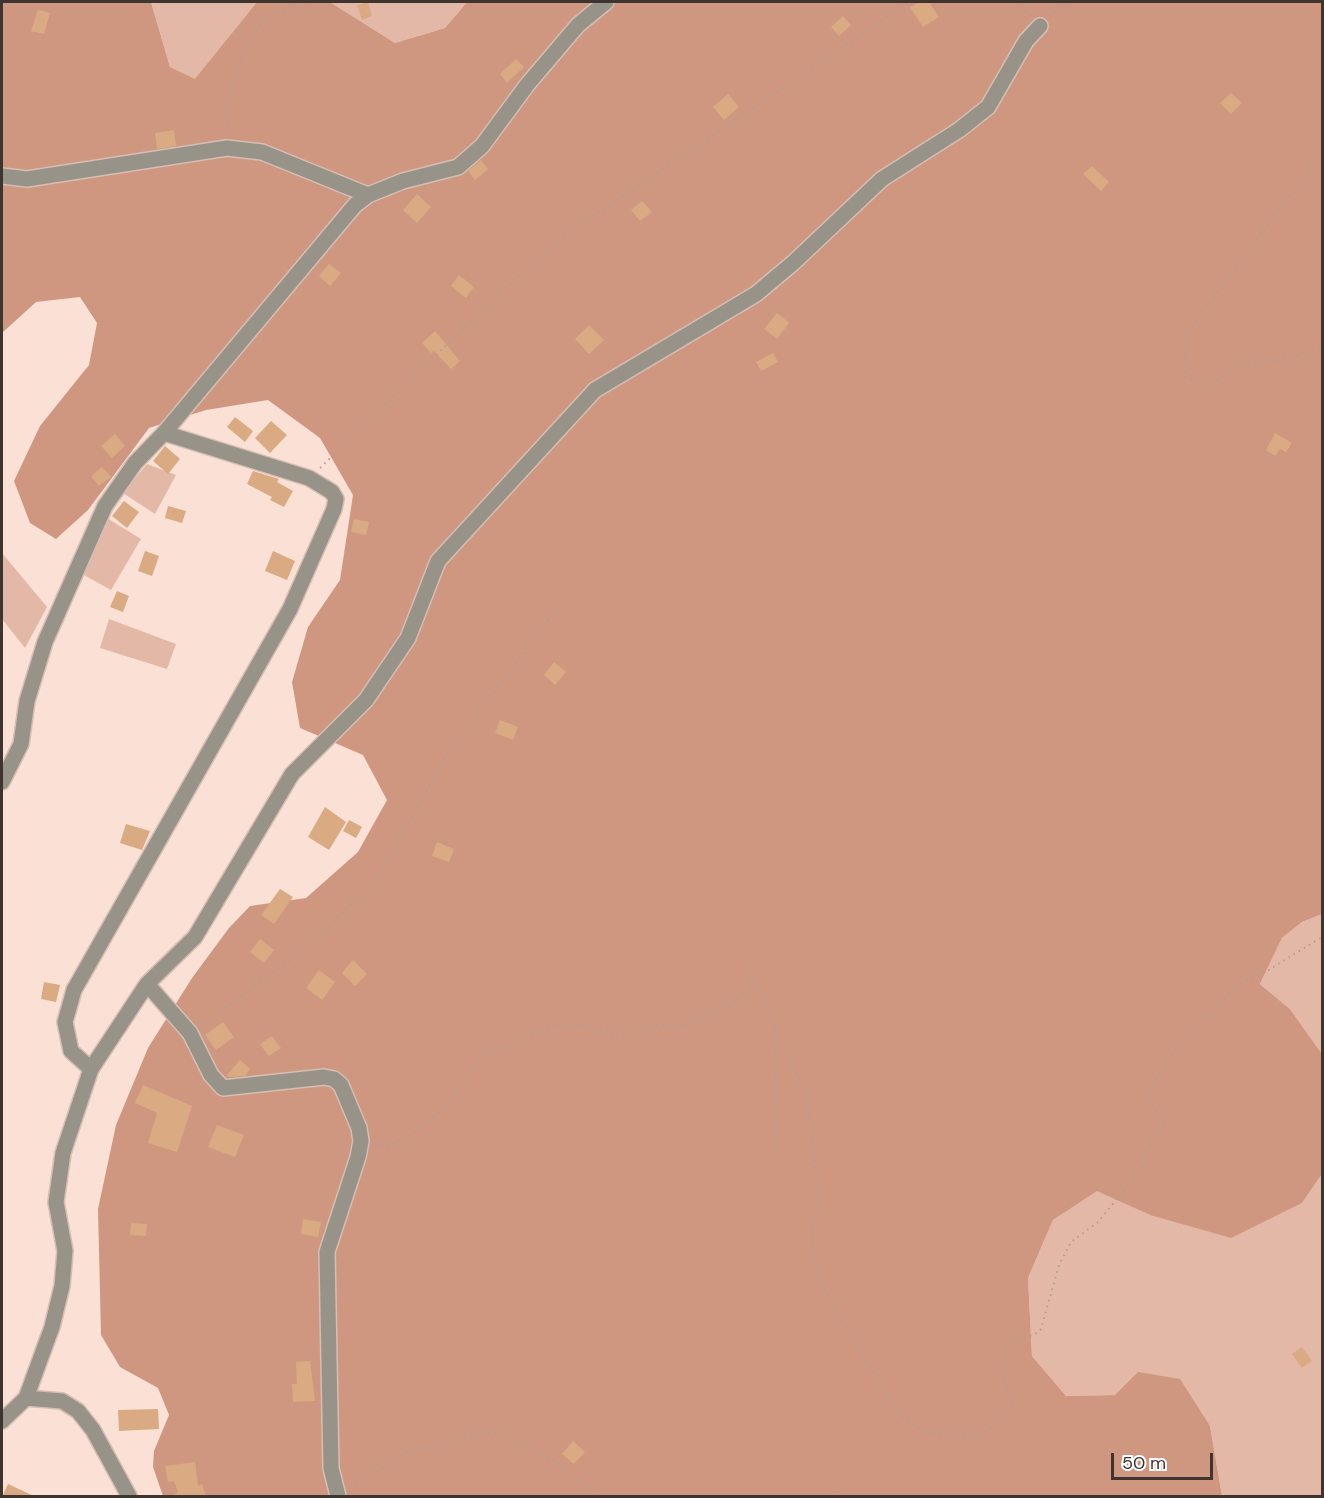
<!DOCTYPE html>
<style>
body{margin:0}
#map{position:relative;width:1324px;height:1498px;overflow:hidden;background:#fbe0d5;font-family:"DM Sans",sans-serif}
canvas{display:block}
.frame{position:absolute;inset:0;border:3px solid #3e3430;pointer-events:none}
.scale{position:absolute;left:1111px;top:1453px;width:102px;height:27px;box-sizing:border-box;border:3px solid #3e3430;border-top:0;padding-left:8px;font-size:18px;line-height:21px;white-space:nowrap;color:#3e3430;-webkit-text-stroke:4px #fff;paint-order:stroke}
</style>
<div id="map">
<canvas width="1324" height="1498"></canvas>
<div class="frame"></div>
<div class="scale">50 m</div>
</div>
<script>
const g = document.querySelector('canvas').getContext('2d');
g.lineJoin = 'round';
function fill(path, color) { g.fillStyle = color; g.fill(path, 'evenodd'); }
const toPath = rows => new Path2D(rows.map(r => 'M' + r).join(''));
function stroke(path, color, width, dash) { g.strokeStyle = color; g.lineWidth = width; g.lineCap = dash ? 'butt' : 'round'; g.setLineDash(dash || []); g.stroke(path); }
const green = toPath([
 [151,2,257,2,196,80,170,67],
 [330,2,467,2,445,28,395,43],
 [147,464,176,475,155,514,123,493],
 [107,518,141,539,111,590,82,574],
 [2,553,47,607,25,648,2,619],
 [109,619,176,644,167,669,100,648],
 [1322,914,1322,1054,1290,1009,1260,984,1282,938,1302,922],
 [1322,1174,1322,1496,1222,1496,1210,1426,1115,1395,1066,1396,1032,1356,1028,1278,1053,1220,1097,1190,1150,1215,1302,1203]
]);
const forest = toPath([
 [2,2,151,2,170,67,195,79,257,2,330,2,395,43,445,28,467,2,1322,2,1322,914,1302,922,1282,938,1260,984,1290,1009,1322,1054,1322,1174,1302,1203,1231,1238,1150,1215,1097,1191,1053,1220,1028,1278,1032,1356,1066,1396,1115,1395,1138,1372,1180,1379,1210,1426,1222,1496,163,1496,153,1467,154,1451,169,1415,158,1388,120,1367,101,1335,98,1209,116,1125,148,1048,192,978,229,928,250,906,306,898,358,852,387,800,363,755,300,728,292,682,308,627,340,580,353,495,320,438,268,400,206,410,149,428,88,510,56,539,30,523,14,481,40,426,89,365,97,323,80,297,36,302,2,333]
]);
const building = toPath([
 [368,2,372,16,362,20,357,5],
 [920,2,929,2,939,17,923,27,910,7],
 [38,10,50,13,44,34,31,31],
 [843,16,851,25,839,36,831,27],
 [516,59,524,67,507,83,500,74],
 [1231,93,1242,103,1231,114,1220,103],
 [728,94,739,107,724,120,713,107],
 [174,130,176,146,157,149,155,133],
 [481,160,488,169,475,180,468,171],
 [1092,166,1109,182,1101,191,1083,174],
 [417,194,431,207,417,223,403,210],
 [642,201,652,212,640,221,631,210],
 [329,264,341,273,330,286,319,276],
 [459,275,474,287,466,298,451,286],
 [777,313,789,323,777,339,764,329],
 [589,325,604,340,589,354,575,339],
 [435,331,460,361,451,369,434,351,431,353,422,343],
 [773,353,778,362,761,371,756,362],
 [235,417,253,431,245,442,227,427],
 [271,421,287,435,270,453,255,438],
 [1275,433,1292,443,1286,452,1280,449,1275,456,1266,450],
 [115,434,125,446,112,458,101,446],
 [165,446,180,459,168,474,153,461],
 [102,467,111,477,99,486,91,476],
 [253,471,279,479,277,482,293,491,284,507,270,500,272,497,247,484],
 [124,501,139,512,127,528,112,516],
 [168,506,186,511,182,523,165,518],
 [354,519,369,522,366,535,351,532],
 [145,551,159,556,152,576,138,571],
 [273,551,295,561,287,580,265,571],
 [117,591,129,596,123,612,110,607],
 [554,662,566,672,555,685,544,675],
 [500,720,518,727,513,740,495,733],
 [325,807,346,822,329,850,308,837],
 [349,820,362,827,356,838,343,831],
 [126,824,150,831,142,850,120,843],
 [437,842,454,849,449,862,432,856],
 [280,889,293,897,274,924,261,915],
 [260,939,274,950,264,963,250,952],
 [353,960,367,974,355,986,342,973],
 [319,970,335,982,322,1000,306,988],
 [44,982,60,985,56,1002,41,999],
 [223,1022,234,1037,216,1050,205,1035],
 [272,1036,281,1048,269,1056,260,1044],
 [240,1060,250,1069,245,1076,229,1077,227,1075],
 [143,1085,192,1106,177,1152,148,1143,157,1113,135,1103],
 [217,1125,244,1135,235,1157,208,1147],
 [303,1219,321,1222,318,1237,301,1234],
 [131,1223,147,1224,146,1236,130,1235],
 [1302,1347,1312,1361,1302,1368,1292,1354],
 [310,1361,315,1401,293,1402,292,1384,297,1384,296,1362],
 [158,1409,159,1429,119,1431,118,1410],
 [573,1441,585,1452,574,1464,562,1454],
 [195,1462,198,1486,202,1484,206,1497,172,1497,178,1492,174,1481,168,1482,165,1466],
 [8,1484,36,1497,2,1497]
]);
const path = toPath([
 [1017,2,1031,16],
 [1050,16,1065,2],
 [227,134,227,109,243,54,265,17,310,2],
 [1322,152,1186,334,1185,377,1208,386,1240,364,1279,360,1322,347],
 [320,468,502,291,557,241,909,2],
 [749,958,755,980],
 [201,1025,296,956,374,884,451,748,566,596],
 [775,1031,776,1148],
 [376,1144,386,1146,408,1138,443,1109,482,1056,557,1025,586,1025,623,1038,655,1025,687,1026,734,1003,755,980,808,1099,819,1197,811,1237,819,1279,859,1350,902,1417,927,1433,960,1438,985,1434,1013,1407,1003,1373,1002,1355,1016,1339,1034,1335,1041,1329,1059,1265,1071,1242,1098,1222,1146,1163,1146,1152,1165,1123,1148,1100,1150,1089,1187,1031,1200,1018,1217,1010,1235,985,1267,971,1322,937],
 [350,1487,405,1454,455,1440,500,1432,523,1442,562,1466,597,1496],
 [833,1487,841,1496]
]);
const minor = toPath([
 [2,176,27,179,227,148,262,152,368,195],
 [2,782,21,744,27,701,45,642,105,506,135,463,164,433,355,205,368,195,403,181,458,167,482,146,527,85,578,25,606,2],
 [147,984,190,1033,211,1075,223,1088,324,1077,334,1079,341,1085,359,1128,361,1141,358,1157,327,1252,331,1468,338,1496],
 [91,1069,71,1051,65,1022,74,990,290,609,334,509,336,499,332,492,309,478,164,433],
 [26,1398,62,1401,78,1411,93,1430,129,1496],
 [2,1421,26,1398,52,1327,62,1286,65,1251,56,1202,63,1153,91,1069,147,984,195,937,292,774,366,700,408,638,438,561,595,390,756,294,793,263,882,179,959,130,988,107,1026,41,1040,26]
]);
fill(green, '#e4b8a7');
fill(forest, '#d09780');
fill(building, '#daaa83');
stroke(minor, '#d5beb4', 18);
stroke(path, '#b19d94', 2, [1.5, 4.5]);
stroke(minor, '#979389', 15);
</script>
